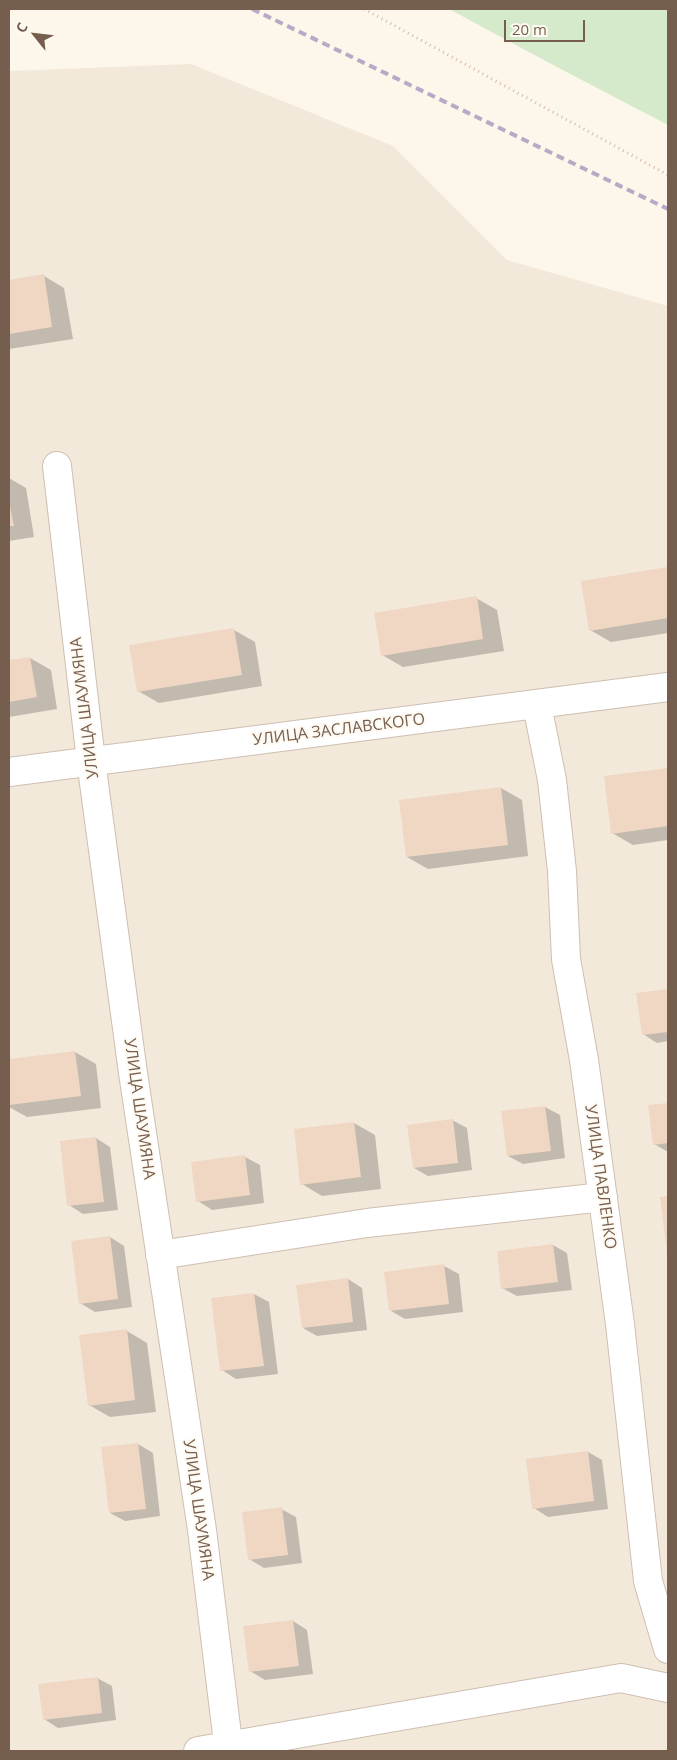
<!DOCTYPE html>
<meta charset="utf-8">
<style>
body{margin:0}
#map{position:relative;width:677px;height:1760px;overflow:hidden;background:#fcf6eb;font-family:"Open Sans",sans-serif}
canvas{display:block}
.frame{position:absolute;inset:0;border:10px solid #765e4f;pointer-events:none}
.north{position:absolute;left:10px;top:10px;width:50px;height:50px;-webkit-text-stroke:4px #fefaf2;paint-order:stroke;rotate:299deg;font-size:14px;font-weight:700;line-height:20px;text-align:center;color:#765e4f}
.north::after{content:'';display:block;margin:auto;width:18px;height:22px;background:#765e4f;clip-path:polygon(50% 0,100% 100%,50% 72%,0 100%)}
.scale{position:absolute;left:504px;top:20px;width:81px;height:22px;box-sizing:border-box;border:2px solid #765e4f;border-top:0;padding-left:6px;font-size:15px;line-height:18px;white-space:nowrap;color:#765e4f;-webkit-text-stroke:4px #fefaf2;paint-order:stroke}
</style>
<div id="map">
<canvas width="677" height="1760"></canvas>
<div class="frame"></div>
<div class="north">С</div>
<div class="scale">20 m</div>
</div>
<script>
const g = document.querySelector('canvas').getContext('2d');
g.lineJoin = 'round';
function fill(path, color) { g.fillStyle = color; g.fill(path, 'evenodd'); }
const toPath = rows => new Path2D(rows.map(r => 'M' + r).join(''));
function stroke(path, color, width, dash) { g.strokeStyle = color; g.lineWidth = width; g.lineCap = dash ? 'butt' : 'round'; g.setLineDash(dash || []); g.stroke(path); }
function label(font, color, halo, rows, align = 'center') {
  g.font = font + ' "Open Sans",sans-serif'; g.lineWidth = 4; g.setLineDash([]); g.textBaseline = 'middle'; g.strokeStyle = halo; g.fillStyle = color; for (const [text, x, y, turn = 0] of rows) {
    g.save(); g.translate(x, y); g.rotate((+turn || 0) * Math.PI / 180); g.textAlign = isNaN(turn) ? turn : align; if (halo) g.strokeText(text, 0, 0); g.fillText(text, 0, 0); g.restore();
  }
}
const residential = toPath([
 [191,64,393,146,507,260,668,306,668,1751,9,1751,9,71]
]);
const green = toPath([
 [449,9,668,9,668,125,555,66]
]);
const shadow = toPath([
 [44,276,64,288,73,339,9,349,9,281],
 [9,478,26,488,34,537,9,541],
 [668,568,668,633,611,642,590,630,583,582],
 [476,598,497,610,504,651,403,667,382,655],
 [234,630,255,642,262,686,159,703,138,691],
 [30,658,51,670,57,709,9,717,9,662],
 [668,769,668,840,633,845,612,833,605,777],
 [501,788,522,800,528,856,428,869,407,857],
 [668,990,668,1041,657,1043,643,1034,638,994],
 [75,1052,96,1064,101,1108,27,1117,9,1107,9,1060],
 [668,1104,668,1152,654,1144,649,1106],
 [545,1107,560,1115,565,1158,523,1164,508,1156],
 [452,1120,467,1128,472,1170,428,1176,414,1168],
 [354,1123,375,1135,381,1189,322,1196,302,1184],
 [96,1138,110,1147,118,1210,83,1214,69,1205],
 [245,1157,260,1165,264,1203,212,1210,198,1201],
 [668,1197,668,1251,661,1198],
 [110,1237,124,1246,132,1307,95,1312,80,1303],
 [553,1245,567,1253,572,1290,517,1296,502,1288],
 [444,1266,459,1274,463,1312,405,1319,391,1311],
 [348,1279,362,1288,367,1330,317,1336,303,1328],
 [254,1294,269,1302,278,1374,236,1379,222,1370],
 [127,1331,147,1343,156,1412,110,1417,89,1405],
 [138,1444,153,1453,160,1516,125,1521,110,1513,103,1448],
 [588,1452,602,1460,608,1509,548,1517,534,1508],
 [281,1509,296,1517,302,1563,264,1568,249,1559],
 [293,1621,307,1630,313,1674,265,1680,250,1671],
 [97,1678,112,1686,116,1720,58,1728,44,1719]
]);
const building = toPath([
 [44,274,52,327,9,334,9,280],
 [9,502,14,526,9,526],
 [668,567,668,618,589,631,581,581],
 [477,596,483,639,381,656,374,613],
 [234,628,242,675,137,692,129,645],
 [30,657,37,697,9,702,9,660],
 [668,768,668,826,611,834,604,776],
 [501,787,508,845,406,857,399,800],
 [668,989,668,1032,642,1035,636,993],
 [75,1051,81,1096,9,1105,9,1059],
 [668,1103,668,1143,653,1145,648,1105],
 [545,1106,551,1151,507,1156,501,1111],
 [453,1119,458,1163,413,1168,407,1125],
 [354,1122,361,1177,300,1185,294,1129],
 [96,1137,104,1202,67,1206,60,1141],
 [245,1155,250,1195,196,1202,191,1162],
 [668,1196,668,1253,667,1253,660,1197],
 [110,1236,118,1299,79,1304,71,1241],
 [553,1244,558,1282,501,1289,497,1251],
 [444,1264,449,1304,389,1311,384,1272],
 [348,1278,353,1322,302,1328,296,1285],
 [254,1293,264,1366,220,1371,211,1298],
 [127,1329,135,1400,88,1406,79,1335],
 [138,1443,146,1509,109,1513,101,1447],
 [588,1451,594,1501,532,1509,526,1459],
 [282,1507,288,1555,248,1560,242,1512],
 [293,1620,299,1666,249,1672,243,1626],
 [98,1677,102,1713,43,1720,38,1684]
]);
const path = toPath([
 [364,9,668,175]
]);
const street = toPath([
 [57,466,91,761,133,1073,202,1530,229,1751],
 [537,705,552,780,562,871,566,959,584,1060,620,1324,648,1581,668,1649],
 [9,772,668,687],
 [160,1255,367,1223,603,1197],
 [198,1751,621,1678,668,1688]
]);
const rail = toPath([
 [252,9,668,209]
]);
const streetNames = [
 ["УЛИЦА ШАУМЯНА",85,708,-97],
 ["УЛИЦА ЗАСЛАВСКОГО",339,730,-7],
 ["УЛИЦА ШАУМЯНА",139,1109,82],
 ["УЛИЦА ПАВЛЕНКО",600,1177,82],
 ["УЛИЦА ШАУМЯНА",198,1510,82]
];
fill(residential, '#f3e9da');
fill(green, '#d5eaca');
fill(shadow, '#0003');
fill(building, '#f0d7c4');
stroke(street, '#cebfb1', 30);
stroke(path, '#d6bba6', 3, [1, 4]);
stroke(street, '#fff', 28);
stroke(rail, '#baa9c6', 4, [8, 5]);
label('16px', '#765e4f', '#fefaf2', streetNames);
</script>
